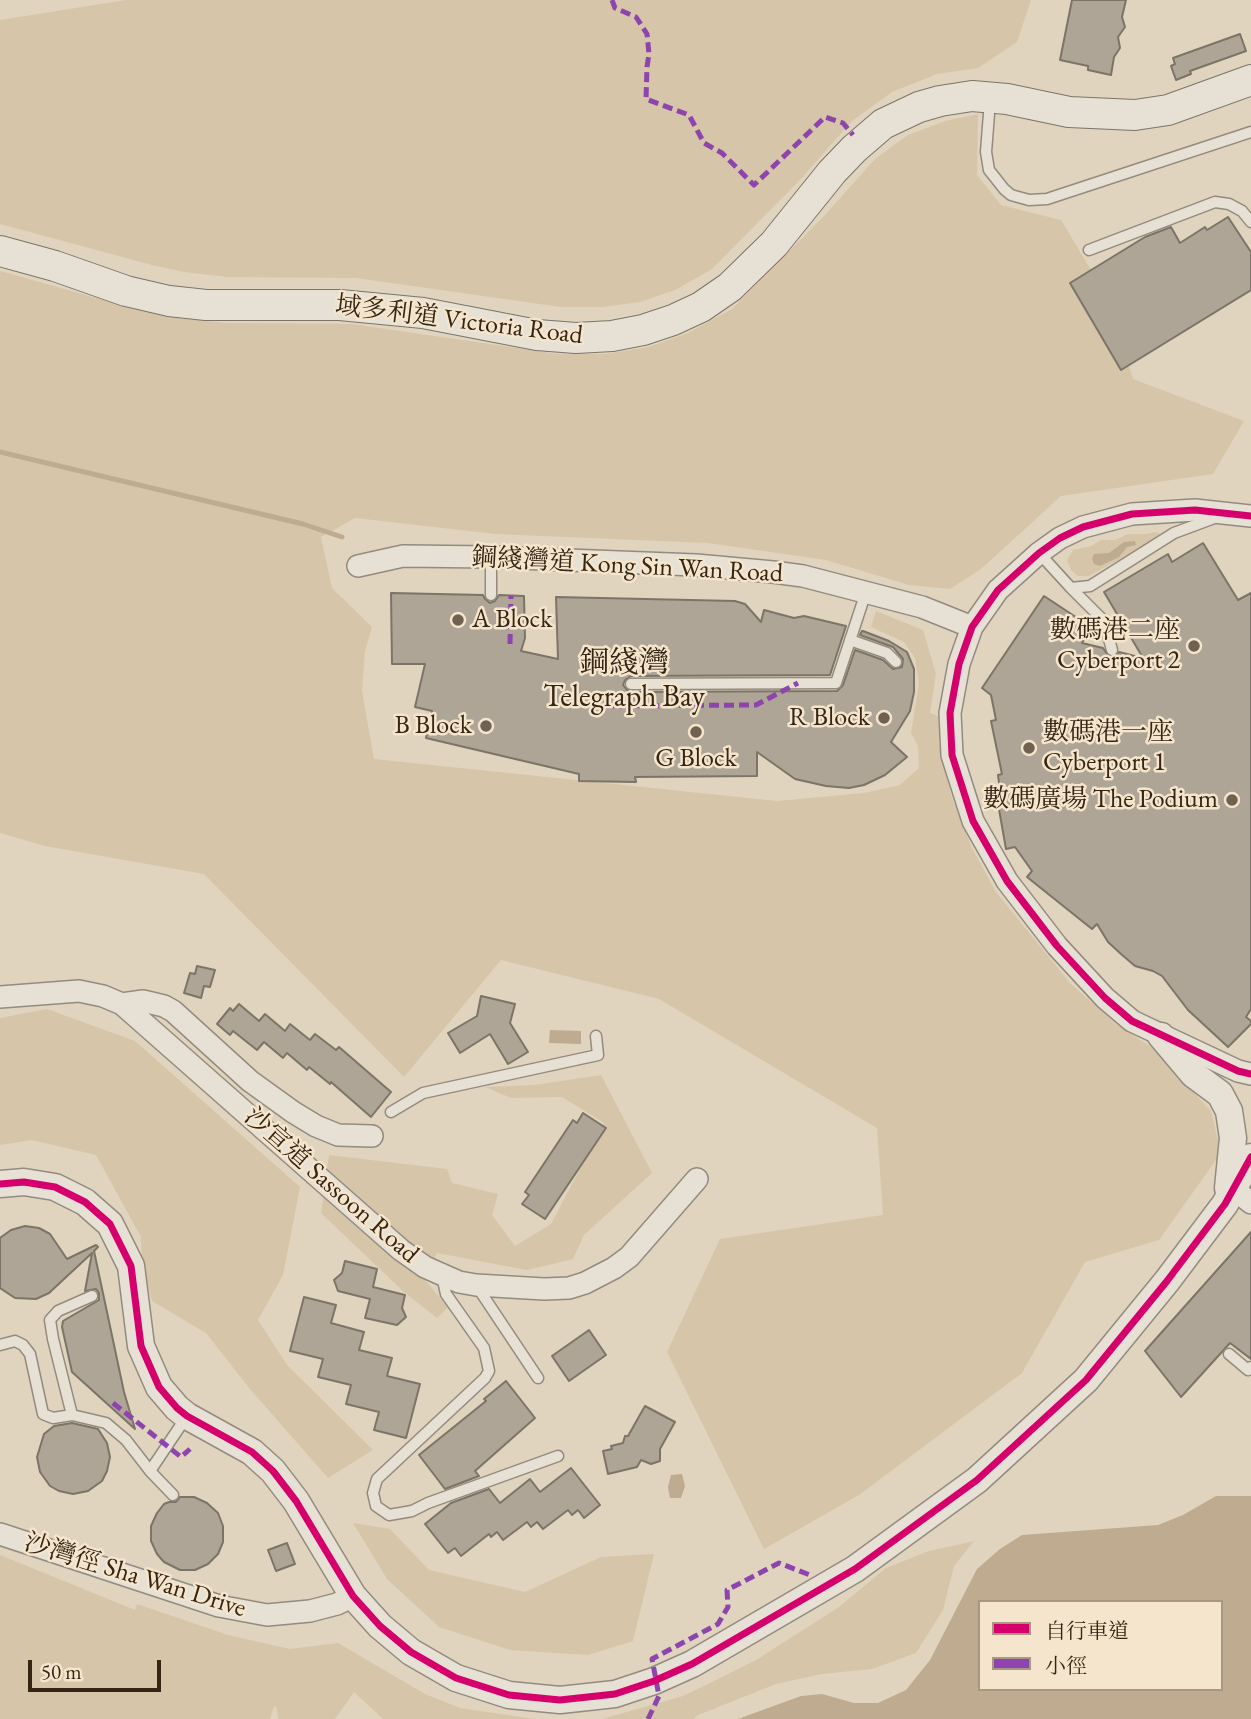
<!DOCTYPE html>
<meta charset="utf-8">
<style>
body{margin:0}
#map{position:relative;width:1251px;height:1719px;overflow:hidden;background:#e0d4bf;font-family:"EB Garamond","Noto Serif TC",serif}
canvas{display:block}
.legend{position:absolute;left:978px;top:1600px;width:245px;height:91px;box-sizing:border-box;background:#f4e5cc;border:2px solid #a79883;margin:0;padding:9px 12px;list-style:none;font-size:21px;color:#342515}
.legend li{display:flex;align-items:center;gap:14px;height:35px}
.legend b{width:35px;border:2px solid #a79883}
.scale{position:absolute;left:28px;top:1660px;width:133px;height:32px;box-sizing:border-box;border:4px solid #342515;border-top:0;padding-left:9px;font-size:21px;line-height:24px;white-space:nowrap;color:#342515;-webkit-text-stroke:5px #f4e5cc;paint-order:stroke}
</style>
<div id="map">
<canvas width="1251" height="1719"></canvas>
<ul class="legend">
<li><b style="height:9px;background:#d6006c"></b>自行車道</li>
<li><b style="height:9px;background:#8e44ad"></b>小徑</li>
</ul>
<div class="scale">50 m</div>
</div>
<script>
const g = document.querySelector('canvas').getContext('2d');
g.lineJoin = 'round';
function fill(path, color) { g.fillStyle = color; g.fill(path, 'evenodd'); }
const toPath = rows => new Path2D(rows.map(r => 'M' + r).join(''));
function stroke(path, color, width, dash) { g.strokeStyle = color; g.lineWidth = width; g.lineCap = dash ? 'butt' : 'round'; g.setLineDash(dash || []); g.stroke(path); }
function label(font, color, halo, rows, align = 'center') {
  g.font = font + ' "EB Garamond","Noto Serif TC",serif'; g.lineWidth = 5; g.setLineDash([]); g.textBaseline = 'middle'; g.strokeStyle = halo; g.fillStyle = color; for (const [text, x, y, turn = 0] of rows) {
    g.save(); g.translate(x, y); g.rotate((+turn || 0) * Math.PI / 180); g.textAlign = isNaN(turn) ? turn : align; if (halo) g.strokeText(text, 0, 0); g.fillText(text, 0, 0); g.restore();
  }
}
const green = toPath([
 [126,0,1031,0,1017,42,978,68,937,74,892,92,852,121,799,181,712,269,675,290,640,302,603,307,561,307,356,278,228,277,184,272,152,265,0,224,0,20],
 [978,114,977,175,1001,205,1061,220,1109,300,1133,379,1244,421,1213,474,1061,496,981,569,950,589,909,585,826,560,708,543,496,534,355,518,321,537,332,588,372,627,365,651,362,691,374,759,777,801,864,793,900,785,919,768,918,746,911,733,919,683,915,658,904,642,871,627,876,611,923,630,936,674,930,713,938,716,940,753,952,798,972,848,996,892,1070,983,1117,1025,1164,1055,1181,1079,1211,1111,1221,1153,1159,1240,1085,1262,1022,1373,859,1495,764,1549,667,1352,720,1239,883,1215,877,1128,659,999,501,960,404,1077,204,874,45,846,0,833,0,271,143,311,178,318,226,323,352,324,558,354,605,354,648,347,688,333,732,309,824,216,875,159,908,135,945,121],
 [1156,532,1163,535,1142,550,1140,548,1089,576,1078,576,1071,570,1067,560,1073,550,1091,546,1101,540,1115,540,1128,534,1146,534],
 [47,1009,135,1041,300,1187,283,1275,258,1320,287,1365,373,1450,328,1478,250,1389,206,1333,152,1301,142,1265,141,1237,96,1155,32,1140,0,1145,0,1018],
 [601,1075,652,1173,584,1235,573,1259,527,1270,437,1253,425,1280,448,1307,437,1318,404,1292,321,1213,329,1155,447,1169,452,1183,498,1194,492,1215,515,1246,551,1224,604,1123,562,1097,511,1098,485,1087,535,1085],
 [353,1523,390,1529,429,1570,525,1592,601,1557,654,1554,633,1641,588,1655,510,1650,439,1627,387,1579],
 [974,1541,954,1566,943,1610,916,1653,872,1669,822,1674,776,1684,698,1715,694,1719,602,1719,680,1697,702,1687,756,1660,839,1607,886,1568,929,1551],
 [0,1555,135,1610,137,1604,228,1635,290,1649,338,1643,425,1694,460,1708,534,1719,383,1719,354,1692,335,1719,278,1719,277,1708,274,1706,270,1719,0,1719]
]);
const water = toPath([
 [1135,541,1136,545,1127,547,1119,557,1100,566,1094,564,1092,559,1094,554,1109,553,1124,542],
 [550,1030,581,1031,581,1044,549,1043],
 [682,1474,685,1486,681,1498,670,1498,668,1487,671,1475],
 [1216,1496,1251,1496,1251,1719,738,1719,801,1696,822,1694,854,1703,878,1703,906,1690,930,1660,977,1569,1000,1549,1022,1535,1158,1525,1183,1515],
 [980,1602,1221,1602,1221,1689,980,1689]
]);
const stream = toPath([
 [0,452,303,524,342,537]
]);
const building = toPath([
 [1072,0,1126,0,1122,17,1125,27,1118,37,1120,48,1114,57,1111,75,1088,70,1088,66,1060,60,1072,0],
 [1240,34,1246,51,1190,71,1191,74,1176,80,1171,66,1175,64,1173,58,1240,34],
 [1228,217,1251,252,1251,290,1121,370,1070,283,1145,237,1171,227,1180,243,1205,227,1207,230,1228,217],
 [1203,543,1238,600,1251,593,1251,1009,1246,1017,1251,1021,1251,1024,1228,1047,1188,1010,1162,976,1153,971,1135,966,1121,954,1108,942,1097,924,1092,929,1027,877,1032,871,1015,847,1006,849,997,798,1001,797,998,775,1002,774,991,721,996,720,991,695,982,688,1044,596,1091,627,1082,643,1103,648,1109,657,1115,657,1119,652,1135,656,1146,663,1104,592,1168,554,1172,562,1203,543],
 [391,593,483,595,485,599,490,603,495,601,499,595,524,596,525,638,521,651,558,659,556,597,735,601,745,604,761,622,764,610,794,618,804,616,846,626,830,675,631,676,625,680,623,685,627,690,631,692,837,691,843,685,855,650,883,660,893,669,902,667,903,659,893,647,860,635,862,631,863,631,889,641,907,652,914,669,914,692,910,711,891,742,907,757,885,775,864,785,849,788,826,786,795,779,757,752,757,776,635,777,636,782,579,781,579,774,426,738,432,711,415,707,425,664,392,664,391,593],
 [197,966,215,970,210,987,204,986,201,998,184,993,190,973,195,974,197,966],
 [481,996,515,1004,510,1023,528,1052,508,1064,490,1034,460,1053,448,1033,477,1016,481,996],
 [239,1004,259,1021,265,1014,285,1031,290,1024,310,1040,315,1034,336,1050,339,1047,391,1092,371,1117,331,1082,330,1084,309,1067,307,1070,287,1053,283,1058,264,1042,257,1050,233,1031,230,1035,217,1024,230,1008,233,1011,239,1004],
 [583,1113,606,1128,545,1219,522,1204,529,1195,525,1192,573,1120,577,1123,583,1113],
 [25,1226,39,1228,50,1234,67,1259,96,1245,98,1247,94,1251,124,1392,135,1429,72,1372,62,1327,63,1321,99,1300,99,1293,96,1289,85,1291,92,1253,49,1293,36,1299,15,1298,0,1288,0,1238,11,1230,25,1226],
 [1251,1232,1251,1359,1230,1343,1181,1397,1145,1351,1251,1232],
 [345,1261,377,1269,373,1287,405,1295,402,1308,406,1317,397,1325,365,1318,370,1299,338,1291,334,1280,342,1273,345,1261],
 [304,1297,336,1305,331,1323,364,1332,359,1350,392,1358,387,1376,420,1384,406,1438,374,1430,379,1412,346,1404,351,1385,318,1377,323,1359,290,1351,304,1297],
 [589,1330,606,1355,569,1381,552,1356,589,1330],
 [506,1381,535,1418,475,1471,479,1476,445,1489,419,1455,486,1401,484,1399,506,1381],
 [645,1406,675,1422,660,1449,660,1461,651,1464,641,1460,637,1467,608,1474,603,1451,612,1449,611,1446,623,1443,625,1436,628,1436,645,1406],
 [72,1423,98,1429,107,1443,110,1457,107,1471,102,1481,88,1491,73,1494,59,1491,50,1486,40,1472,37,1457,44,1434,54,1426,72,1423],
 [571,1468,600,1505,584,1518,578,1510,572,1515,568,1510,543,1529,537,1522,531,1527,527,1522,503,1540,497,1532,491,1537,489,1534,461,1556,455,1548,448,1553,425,1524,451,1503,489,1489,500,1503,530,1479,540,1492,571,1468],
 [180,1497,194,1497,207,1503,218,1513,223,1526,223,1542,218,1554,208,1564,195,1570,180,1570,164,1562,157,1554,151,1541,151,1526,157,1513,164,1504,169,1502,176,1502,180,1497],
 [287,1543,295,1564,276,1571,268,1550,287,1543]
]);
const service = toPath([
 [990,101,986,152,989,170,1004,189,1011,195,1029,200,1047,199,1251,132],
 [1089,250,1215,202,1229,204,1242,211,1251,222],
 [1039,553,1071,588,1090,586,1174,533,1217,517],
 [1071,588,1104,621,1112,650],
 [491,595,491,557],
 [850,640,887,653,896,662],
 [631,684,836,683,866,592],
 [391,1112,423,1093,598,1055,596,1036],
 [442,1276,446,1294,484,1348,489,1371,485,1378,377,1479,373,1493,376,1506,389,1515,412,1511,428,1503,558,1456],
 [476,1285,538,1378],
 [92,1296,58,1311,50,1320,53,1339,72,1415,106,1423,126,1440,150,1471,187,1416],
 [0,1345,15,1341,23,1345,30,1354,43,1414,53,1418,72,1415],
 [1229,1354,1248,1370,1251,1367],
 [150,1471,173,1495]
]);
const minor = toPath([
 [1251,516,1195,510,1132,514,1083,527,1060,538,1039,553,998,590,972,627,959,664,950,713,952,755,973,821,1007,881,1057,946,1105,998,1132,1021,1238,1071,1251,1074],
 [358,566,403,556,491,557,696,565,773,572,803,576,922,607,972,627],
 [0,997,79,991,103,996,122,1004,401,1250,425,1267,459,1282,476,1285,544,1289,569,1288,585,1283,614,1268,629,1257,697,1179],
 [122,1004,143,1001,164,1006,173,1011,250,1081,293,1112,316,1126,338,1135,372,1136],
 [1234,1189,1251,1203],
 [0,1534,219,1606,267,1615,310,1611,337,1604,353,1596]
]);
const tertiary = toPath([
 [1161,1036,1193,1074,1220,1094,1229,1111,1233,1138,1228,1188],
 [0,1184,24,1182,55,1187,85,1202,110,1224,131,1266,141,1346,159,1387,177,1408,187,1416,252,1452,273,1471,296,1501,353,1596,380,1626,411,1652,456,1678,509,1695,560,1700,615,1694,654,1681,692,1664,855,1569,977,1480,1086,1380,1167,1281,1225,1204,1251,1157]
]);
const secondary = toPath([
 [0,251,55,266,126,291,169,301,206,305,340,305,423,313,537,335,576,338,612,336,643,330,673,320,701,307,730,287,774,244,832,172,854,149,883,124,919,107,940,101,972,96,1007,99,1069,112,1135,115,1168,110,1251,80]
]);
const quiet = toPath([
 [612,0,615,8,636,17,647,34,649,54,647,67,646,99,689,115,704,143,722,153,754,185,825,117,843,123,853,135],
 [510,644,511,596],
 [604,706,756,705,798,683],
 [113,1403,181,1457,190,1449],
 [648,1719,659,1696,652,1659,718,1624,728,1607,727,1590,779,1563,810,1575]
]);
const cycleway = toPath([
 [1251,516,1195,510,1132,514,1083,527,1060,538,1039,553,998,590,972,627,959,664,950,713,952,755,973,821,1007,881,1057,946,1105,998,1132,1021,1238,1071,1251,1074],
 [0,1184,24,1182,55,1187,85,1202,110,1224,131,1266,141,1346,159,1387,177,1408,187,1416,252,1452,273,1471,296,1501,353,1596,380,1626,411,1652,456,1678,509,1695,560,1700,615,1694,654,1681,692,1664,855,1569,977,1480,1086,1380,1167,1281,1225,1204,1251,1157]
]);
const markers = [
 [458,620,7,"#706250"],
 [1194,646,7,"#706250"],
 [884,718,7,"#706250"],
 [486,726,7,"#706250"],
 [696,732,7,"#706250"],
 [1029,748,7,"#706250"],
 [1232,800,7,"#706250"]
];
const streetNames = [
 ["域多利道 Victoria Road",459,321,7],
 ["鋼綫灣道 Kong Sin Wan Road",627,566,3],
 ["沙宣道 Sassoon Road",331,1186,41],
 ["沙灣徑 Sha Wan Drive",135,1576,17]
];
const poiNames = [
 ["A Block",472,620,"left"],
 ["數碼港二座",1180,631],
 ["Cyberport 2",1180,661],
 ["R Block",870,718],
 ["B Block",472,726],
 ["數碼港一座",1043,733,"left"],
 ["Cyberport 1",1043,763,"left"],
 ["G Block",696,759,"center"],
 ["數碼廣場 The Podium",1218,800]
];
const quarterNames = [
 ["鋼綫灣",624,664],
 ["Telegraph Bay",624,698]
];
fill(green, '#d6c5a8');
fill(water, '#beab90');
stroke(stream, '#beab90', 5);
fill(building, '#aea596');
stroke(building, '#7c7467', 2);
stroke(service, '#948b7e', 13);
stroke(minor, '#948b7e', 24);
stroke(tertiary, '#948b7e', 29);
stroke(secondary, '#7c7467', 32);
stroke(service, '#e6e0d5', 10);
stroke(minor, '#e6e0d5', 21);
stroke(tertiary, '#e6e0d5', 26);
stroke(secondary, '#e6e0d5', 30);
stroke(quiet, '#8e44ad', 5, [10, 5]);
stroke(cycleway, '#d6006c', 7);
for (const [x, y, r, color] of markers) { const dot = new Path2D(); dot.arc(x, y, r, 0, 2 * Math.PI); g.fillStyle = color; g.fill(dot); stroke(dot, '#f4e5cc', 2.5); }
label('26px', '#342515', '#f4e5cc', streetNames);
label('26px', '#342515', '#f4e5cc', poiNames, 'right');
label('30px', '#342515', '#f4e5cc', quarterNames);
</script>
